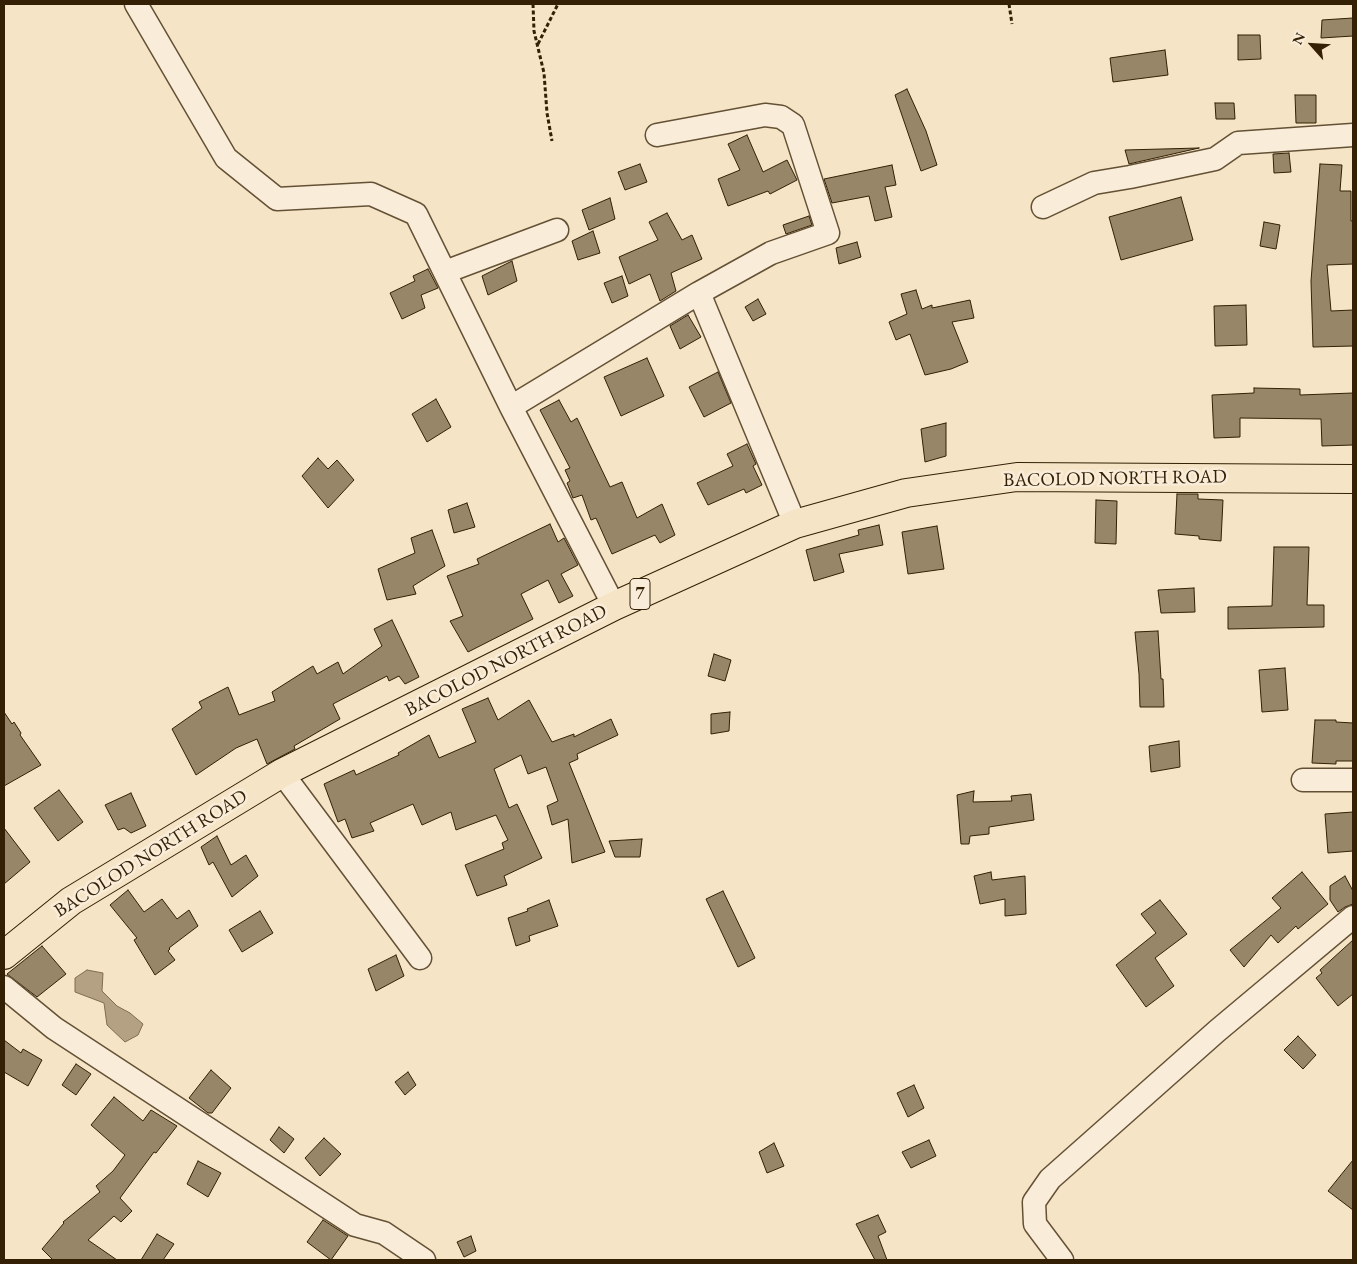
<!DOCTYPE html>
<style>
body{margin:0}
#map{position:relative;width:1357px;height:1264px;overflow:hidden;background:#f6e4c6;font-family:"EB Garamond",serif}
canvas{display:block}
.frame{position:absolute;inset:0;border:5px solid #332005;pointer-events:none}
.north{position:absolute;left:1287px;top:20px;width:50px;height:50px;-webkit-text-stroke:4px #f9edda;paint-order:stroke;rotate:296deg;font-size:14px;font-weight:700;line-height:20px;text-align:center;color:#332005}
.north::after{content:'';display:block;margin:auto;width:18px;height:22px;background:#332005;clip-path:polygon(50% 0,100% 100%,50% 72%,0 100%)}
</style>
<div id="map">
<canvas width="1357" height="1264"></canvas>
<div class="frame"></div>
<div class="north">N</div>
</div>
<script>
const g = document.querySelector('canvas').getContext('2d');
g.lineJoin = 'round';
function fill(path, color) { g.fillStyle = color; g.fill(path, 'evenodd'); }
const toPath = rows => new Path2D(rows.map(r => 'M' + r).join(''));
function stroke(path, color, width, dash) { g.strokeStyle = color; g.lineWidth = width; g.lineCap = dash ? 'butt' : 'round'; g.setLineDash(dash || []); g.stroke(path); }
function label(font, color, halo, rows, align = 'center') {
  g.font = font + ' "EB Garamond",serif'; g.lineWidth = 5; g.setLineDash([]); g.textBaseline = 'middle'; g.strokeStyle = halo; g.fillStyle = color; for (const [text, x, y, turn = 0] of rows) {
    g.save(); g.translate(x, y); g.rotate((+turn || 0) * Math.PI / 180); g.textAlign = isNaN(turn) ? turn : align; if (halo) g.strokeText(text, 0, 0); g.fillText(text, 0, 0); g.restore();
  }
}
const water = toPath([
 [87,970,103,973,102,991,117,1006,130,1013,143,1024,138,1035,125,1042,107,1025,104,1003,75,992,75,978,87,970]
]);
const building = toPath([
 [1353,18,1353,36,1321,38,1322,20,1353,18],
 [1238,35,1260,35,1261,59,1238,60,1238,35],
 [1165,50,1168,75,1113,82,1110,58,1165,50],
 [907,89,926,131,937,165,921,171,895,95,907,89],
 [1295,95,1316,95,1316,123,1296,123,1295,95],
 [1215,103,1234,103,1235,119,1216,119,1215,103],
 [747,135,763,172,787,160,797,180,770,194,768,191,728,206,718,179,740,170,728,144,747,135],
 [1199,148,1129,164,1125,150,1199,148],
 [1289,153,1291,172,1274,173,1273,154,1289,153],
 [640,164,647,182,625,190,618,172,640,164],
 [1320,164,1342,165,1340,191,1351,191,1351,221,1353,221,1353,264,1327,265,1331,311,1353,310,1353,346,1313,347,1311,281,1320,164],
 [892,165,896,185,885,187,892,217,875,221,869,196,832,203,824,179,892,165],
 [1181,197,1193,240,1121,260,1109,217,1181,197],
 [610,198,615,219,589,230,582,210,610,198],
 [667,213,682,240,692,235,702,259,671,273,676,291,660,301,650,274,629,284,619,257,658,240,649,222,667,213],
 [809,216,812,225,786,234,783,225,809,216],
 [1264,222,1280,225,1276,249,1260,246,1264,222],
 [593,231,600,253,578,260,572,241,593,231],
 [857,242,861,257,839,264,836,248,857,242],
 [512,261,517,281,488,295,482,276,512,261],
 [428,269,438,288,421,295,425,308,402,319,390,293,415,281,413,276,428,269],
 [622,276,628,296,612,303,604,283,622,276],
 [916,290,922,309,932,305,932,308,970,300,974,318,952,322,968,362,951,369,925,375,910,334,896,340,889,322,907,314,901,294,916,290],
 [758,299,766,314,753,321,745,307,758,299],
 [1246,305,1247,345,1215,346,1214,306,1246,305],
 [688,315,701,337,680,349,670,326,688,315],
 [647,358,664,396,621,416,604,377,647,358],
 [718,372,731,403,704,417,689,387,718,372],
 [1254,388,1300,389,1300,395,1353,393,1353,445,1322,446,1321,419,1240,418,1240,437,1214,438,1212,395,1254,393,1254,388],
 [436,399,451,427,427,442,412,414,436,399],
 [559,400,571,422,577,418,610,487,622,482,637,518,662,504,675,535,660,543,655,535,612,554,596,518,591,520,582,495,573,498,567,483,570,481,565,470,570,468,540,410,559,400],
 [946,423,946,456,925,462,921,429,946,423],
 [747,444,756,464,753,466,762,485,746,493,744,489,708,505,697,483,733,466,727,454,747,444],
 [318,458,328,469,337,460,354,480,328,508,302,476,318,458],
 [1177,494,1198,494,1198,499,1223,500,1221,541,1199,539,1199,536,1175,534,1177,494],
 [1096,500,1117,501,1116,544,1095,543,1096,500],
 [467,503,475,527,454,533,448,510,467,503],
 [550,524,558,542,564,538,578,565,561,574,573,596,559,603,548,580,521,594,533,619,468,652,450,621,463,616,447,576,479,564,477,559,550,524],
 [879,525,883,545,839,554,844,572,814,581,806,550,859,535,858,530,879,525],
 [937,526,944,569,908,574,902,532,937,526],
 [432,530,445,566,413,586,416,594,387,600,378,569,415,553,411,538,432,530],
 [1274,547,1309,547,1307,605,1324,605,1324,627,1228,629,1228,607,1272,606,1274,547],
 [1194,588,1195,612,1161,613,1158,590,1194,588],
 [392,620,419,677,405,684,399,676,389,681,387,676,333,704,340,719,294,746,295,749,267,764,257,739,236,748,196,775,172,729,202,708,199,702,228,687,239,715,275,701,272,692,313,666,317,674,338,662,343,674,382,646,374,629,392,620],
 [1158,631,1161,679,1163,679,1164,707,1140,707,1139,674,1135,632,1158,631],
 [714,654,731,660,725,681,708,676,714,654],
 [1285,668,1288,710,1262,712,1259,670,1285,668],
 [488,698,498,720,529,700,552,742,574,734,574,737,611,719,618,735,577,754,578,759,569,763,605,852,572,863,568,819,552,825,547,806,558,801,546,767,528,774,521,755,494,769,509,808,517,804,542,858,504,876,507,885,477,896,465,865,504,849,502,843,508,840,496,815,456,830,451,812,422,825,413,804,370,823,374,831,352,838,345,819,338,822,324,784,354,770,356,775,399,755,398,753,429,735,439,758,476,742,462,709,488,698],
 [4,712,12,724,14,722,21,733,20,735,41,765,4,786,4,712],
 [730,712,729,731,711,734,711,714,730,712],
 [1315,720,1336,720,1336,722,1353,723,1353,761,1336,761,1336,764,1312,763,1315,720],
 [1179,741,1180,767,1151,772,1149,746,1179,741],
 [59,790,83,822,58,841,34,808,59,790],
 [974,791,973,802,1012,801,1011,796,1031,794,1034,820,989,827,989,834,970,836,969,844,961,844,957,795,974,791],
 [131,793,146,826,131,833,124,828,118,830,105,805,131,793],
 [1353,812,1353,851,1328,853,1325,814,1353,812],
 [4,828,30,862,4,884,4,828],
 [217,836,231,865,246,855,258,876,232,897,213,862,209,865,201,847,217,836],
 [642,839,640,857,615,857,609,841,642,839],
 [991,872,992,880,1025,876,1026,914,1005,916,1005,899,980,904,974,876,991,872],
 [1302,872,1328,904,1298,929,1296,926,1278,943,1271,935,1244,967,1230,950,1281,908,1272,898,1302,872],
 [1345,876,1353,891,1353,904,1345,907,1338,912,1330,900,1330,886,1345,876],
 [128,890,144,912,162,899,177,919,189,910,198,926,169,948,170,949,168,951,175,960,155,975,134,940,137,938,110,905,128,890],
 [723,891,755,958,738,967,706,899,723,891],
 [549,900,558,926,529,936,530,941,516,946,508,918,528,911,527,909,549,900],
 [1160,900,1187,934,1155,958,1174,986,1146,1007,1116,965,1156,933,1141,914,1160,900],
 [260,911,273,933,242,952,229,930,260,911],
 [1353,940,1353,994,1338,1006,1316,978,1322,973,1320,970,1353,940],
 [42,946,66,974,37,997,7,974,42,946],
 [396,955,404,976,376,991,368,969,396,955],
 [1298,1036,1316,1055,1303,1069,1284,1050,1298,1036],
 [4,1040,21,1053,23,1049,42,1060,28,1086,4,1072,4,1040],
 [76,1064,91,1074,76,1095,62,1085,76,1064],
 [211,1070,231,1088,212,1113,208,1113,189,1098,211,1070],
 [408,1072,416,1085,405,1095,395,1082,408,1072],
 [914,1085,924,1108,908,1117,897,1093,914,1085],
 [114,1097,143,1121,151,1110,177,1126,156,1153,154,1152,120,1198,132,1211,121,1222,114,1216,88,1240,117,1260,53,1260,42,1249,64,1223,63,1222,100,1192,96,1186,113,1171,125,1155,91,1125,114,1097],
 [279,1127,294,1139,284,1153,270,1140,279,1127],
 [324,1138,341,1154,320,1176,305,1158,324,1138],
 [929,1140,936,1156,911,1168,902,1152,929,1140],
 [774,1143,784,1166,767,1173,759,1152,774,1143],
 [1353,1160,1353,1210,1328,1191,1353,1160],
 [198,1161,221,1173,208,1197,187,1184,198,1161],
 [878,1215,886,1232,878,1236,887,1260,875,1260,856,1224,878,1215],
 [323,1220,348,1236,331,1260,307,1242,323,1220],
 [157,1234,174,1244,163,1260,141,1260,157,1234],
 [471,1236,476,1251,464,1257,457,1242,471,1236]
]);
const path = toPath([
 [533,4,534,31,544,73,547,113,552,141],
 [1009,4,1012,24],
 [538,44,558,4]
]);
const minor = toPath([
 [136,4,226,158,277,199,371,194,416,214,511,407,614,606],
 [1043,207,1094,183,1130,177,1215,159,1238,143,1353,135],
 [445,272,557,230],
 [699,293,795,524],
 [511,407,699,293,771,253,828,233,793,125,781,117,765,115,657,135],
 [282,773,420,958],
 [1303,780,1353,780],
 [4,987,54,1028,355,1225,384,1233,424,1260],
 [1062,1260,1035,1224,1034,1202,1050,1179,1217,1031,1353,917]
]);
const trunk = toPath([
 [4,955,71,901,282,773,614,606,795,524,906,493,1017,477,1353,479]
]);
const shields = [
 [640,594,20]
];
const shieldNames = [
 ["7",640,594]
];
const streetNames = [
 ["BACOLOD NORTH ROAD",1115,479,-1],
 ["BACOLOD NORTH ROAD",506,661,-27],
 ["BACOLOD NORTH ROAD",151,854,-32]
];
fill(water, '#b4a184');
stroke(water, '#806d51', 1);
fill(building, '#988669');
stroke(building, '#332005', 1);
stroke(minor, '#645135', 25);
stroke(trunk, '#332005', 30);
stroke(path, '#332005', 3, [4, 2.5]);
stroke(minor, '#f9edda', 22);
stroke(trunk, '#f6e4c6', 28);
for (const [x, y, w] of shields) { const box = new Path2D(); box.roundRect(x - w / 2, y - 15.5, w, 31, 4); g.fillStyle = '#f9edda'; g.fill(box); stroke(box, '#332005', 1); }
label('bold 18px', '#332005', null, shieldNames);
label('19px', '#332005', '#f9edda', streetNames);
</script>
